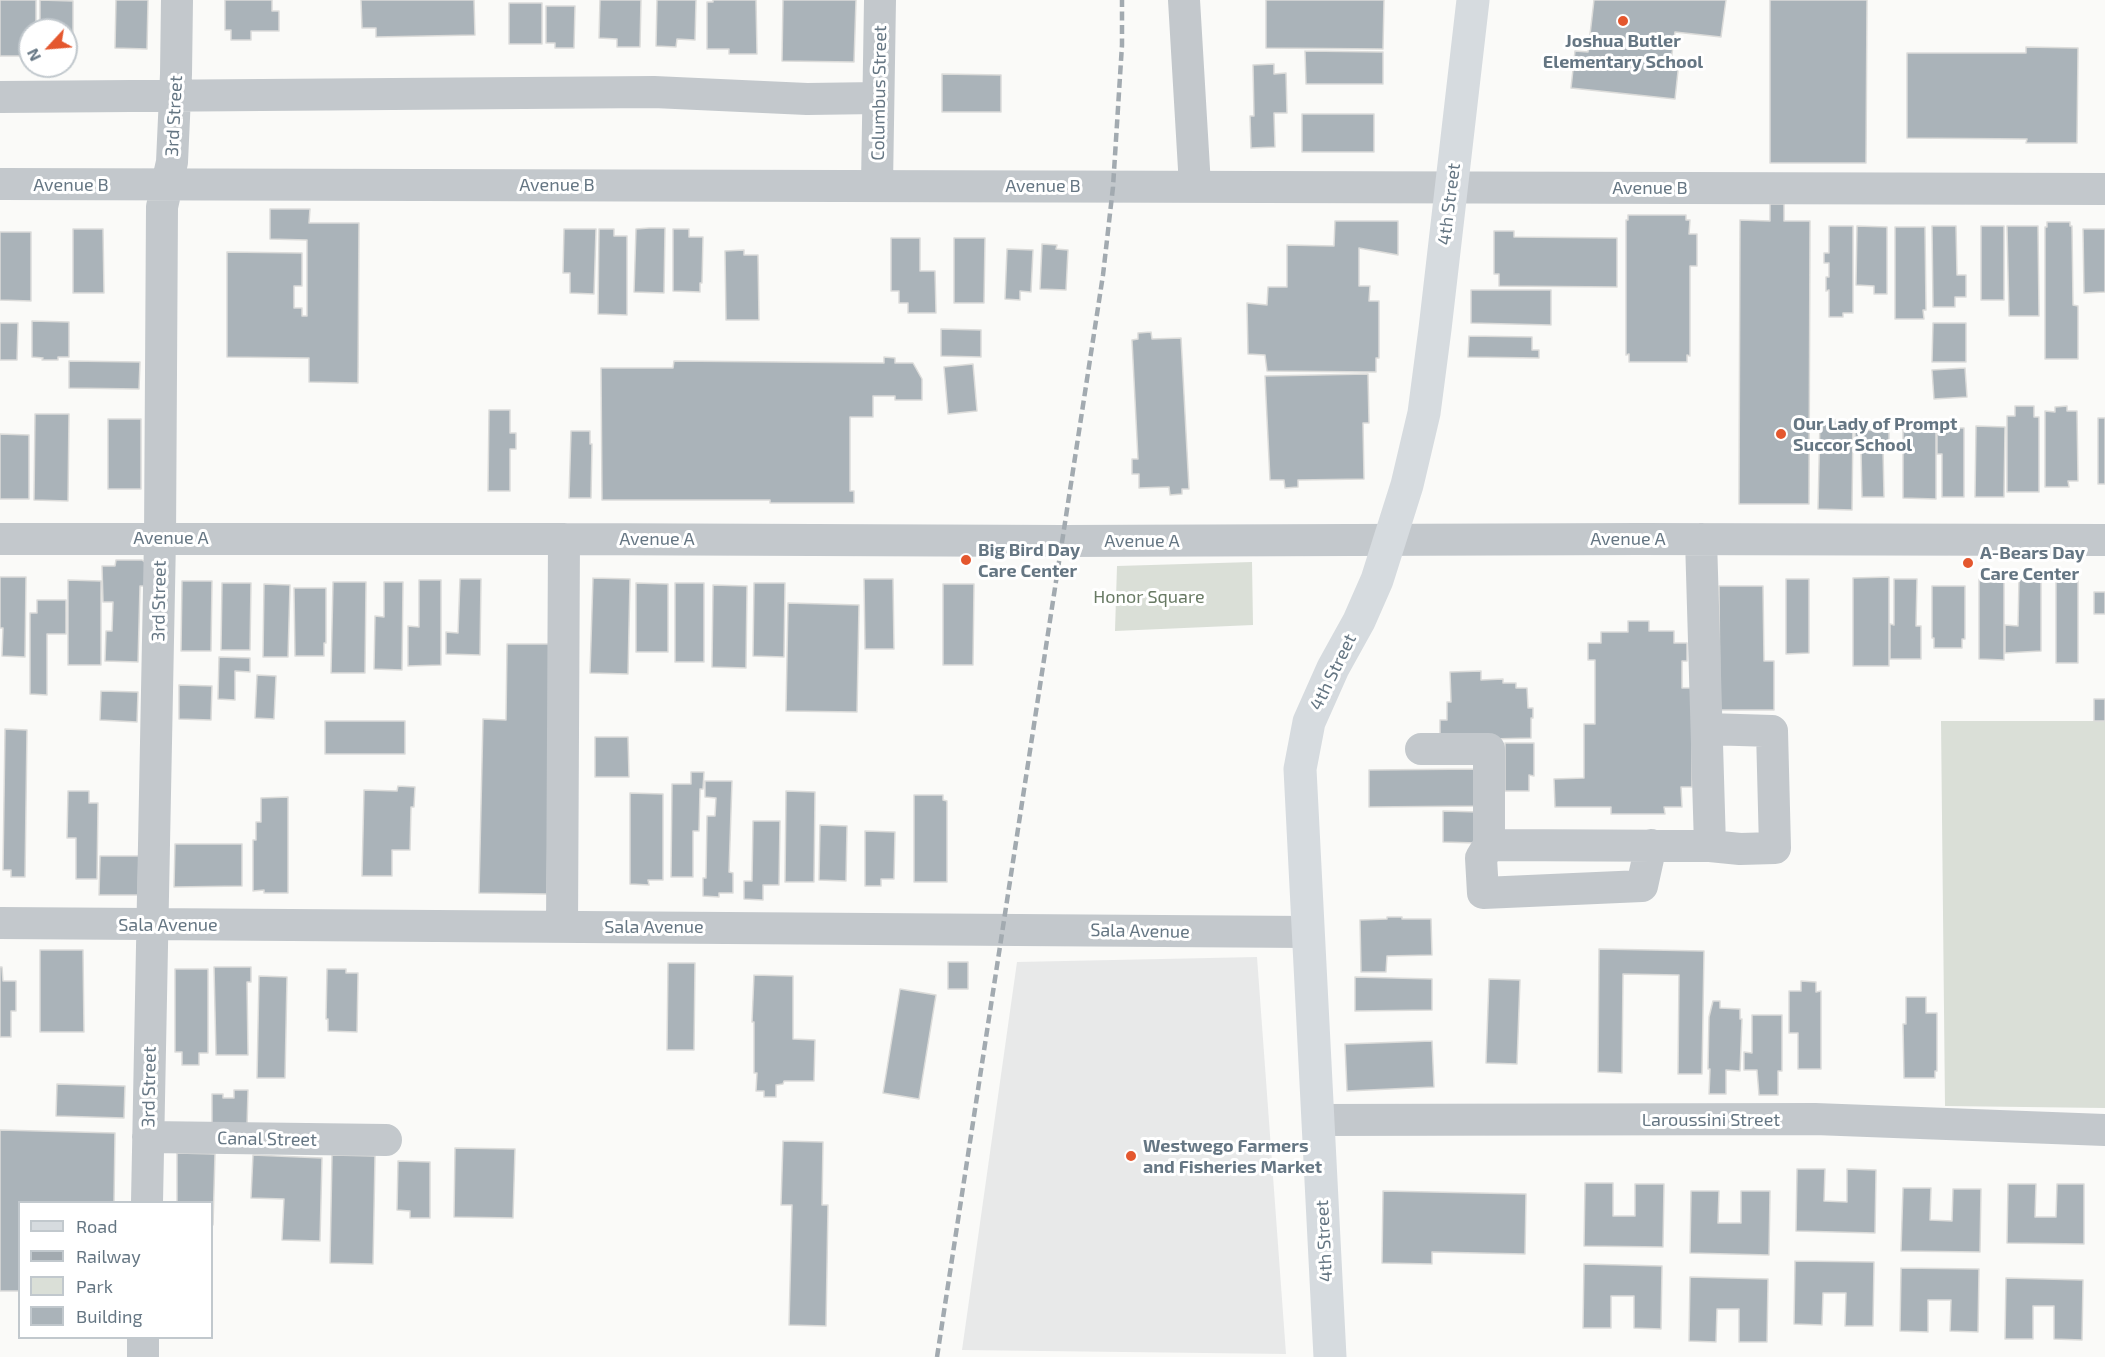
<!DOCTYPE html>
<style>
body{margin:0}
#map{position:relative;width:2105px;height:1357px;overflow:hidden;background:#fafaf8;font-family:"Exo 2",sans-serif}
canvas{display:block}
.legend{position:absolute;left:18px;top:1201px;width:195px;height:138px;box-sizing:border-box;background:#fff;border:2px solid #c1c8cd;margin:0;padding:8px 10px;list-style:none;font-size:18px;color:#657683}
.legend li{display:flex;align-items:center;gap:12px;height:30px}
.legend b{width:30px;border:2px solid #c1c8cd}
.north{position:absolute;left:18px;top:18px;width:60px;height:60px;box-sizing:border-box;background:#fff;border:2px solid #c1c8cd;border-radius:50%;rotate:244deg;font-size:16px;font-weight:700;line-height:24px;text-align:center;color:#657683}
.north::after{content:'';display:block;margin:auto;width:21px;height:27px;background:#e4572e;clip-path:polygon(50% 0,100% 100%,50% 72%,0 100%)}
</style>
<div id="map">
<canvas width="2105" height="1357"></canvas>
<ul class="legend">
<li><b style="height:8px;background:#d6dbdf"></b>Road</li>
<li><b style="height:8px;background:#a2aab0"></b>Railway</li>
<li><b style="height:16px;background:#dadfd7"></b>Park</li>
<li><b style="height:16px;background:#aab3b9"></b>Building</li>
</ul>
<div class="north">N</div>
</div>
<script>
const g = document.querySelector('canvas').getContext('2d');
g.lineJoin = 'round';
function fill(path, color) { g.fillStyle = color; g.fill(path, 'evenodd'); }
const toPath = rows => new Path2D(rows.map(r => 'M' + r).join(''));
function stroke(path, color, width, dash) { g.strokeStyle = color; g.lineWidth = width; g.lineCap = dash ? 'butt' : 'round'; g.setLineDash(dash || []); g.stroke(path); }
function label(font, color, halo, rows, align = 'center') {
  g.font = font + ' "Exo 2",sans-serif'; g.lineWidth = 6; g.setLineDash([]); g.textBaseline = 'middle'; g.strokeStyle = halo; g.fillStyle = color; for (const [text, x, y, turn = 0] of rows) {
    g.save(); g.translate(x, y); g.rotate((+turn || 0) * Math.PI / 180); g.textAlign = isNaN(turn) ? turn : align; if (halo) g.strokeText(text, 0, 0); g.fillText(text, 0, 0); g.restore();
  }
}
const built = toPath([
 [1257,957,1286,1354,962,1350,1017,962]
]);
const green = toPath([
 [1252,562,1253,625,1115,631,1117,566],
 [1941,721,2105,721,2105,1108,1945,1106]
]);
const building = toPath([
 [0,0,36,0,36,30,30,30,30,56,0,56,0,0],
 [40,0,73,1,73,40,66,40,66,30,40,30,40,0],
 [116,0,148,0,147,49,115,48,116,0],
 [225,0,272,0,272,11,279,11,279,31,251,31,251,40,231,40,231,30,225,30,225,0],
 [361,0,474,0,475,35,376,37,376,28,362,28,361,0],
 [600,0,641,0,640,47,617,47,617,39,599,38,600,0],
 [657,0,696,0,695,40,677,39,676,47,656,46,657,0],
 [713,0,756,0,757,54,729,54,729,49,707,49,707,2,713,2,713,0],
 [783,0,856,0,854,62,782,61,783,0],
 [1266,0,1384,0,1383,49,1266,48,1266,0],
 [1594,0,1726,0,1721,37,1675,32,1671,61,1679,62,1675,99,1571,88,1575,51,1588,52,1594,0],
 [1770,0,1867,0,1866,163,1770,163,1770,0],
 [509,3,542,3,542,44,509,44,509,3],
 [546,6,575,6,574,48,555,48,555,43,546,43,546,6],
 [2026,47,2078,48,2077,143,2026,143,2027,139,1907,138,1907,53,2026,53,2026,47],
 [1305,51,1383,52,1383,84,1306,84,1305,51],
 [1274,64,1274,74,1286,73,1287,113,1274,113,1275,147,1251,148,1250,116,1254,116,1253,65,1274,64],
 [942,74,1001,75,1001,112,942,112,942,74],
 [1302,114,1374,114,1374,152,1302,152,1302,114],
 [1770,204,1784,204,1784,221,1810,221,1809,504,1739,504,1740,220,1770,221,1770,204],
 [270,209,310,209,309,223,359,223,358,383,309,382,309,358,227,357,227,252,302,253,302,286,294,286,294,308,302,308,302,316,307,316,307,240,270,239,270,209],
 [1628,215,1686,215,1686,220,1690,220,1689,234,1697,234,1697,266,1690,266,1690,356,1687,355,1687,362,1629,362,1629,354,1626,355,1626,220,1628,220,1628,215],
 [1335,221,1398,221,1398,255,1359,248,1359,286,1370,286,1369,301,1379,301,1379,358,1376,358,1376,372,1267,371,1265,355,1248,354,1247,303,1267,305,1268,287,1287,287,1287,245,1334,246,1335,221],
 [2047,222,2070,222,2070,226,2072,226,2073,305,2078,306,2078,359,2045,359,2045,227,2047,227,2047,222],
 [1829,226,1853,226,1853,313,1843,313,1843,317,1829,317,1829,290,1826,291,1826,277,1829,277,1829,263,1824,263,1824,253,1829,253,1829,226],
 [1857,226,1887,227,1887,294,1874,294,1874,286,1856,285,1857,226],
 [1932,226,1956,226,1957,275,1966,275,1966,297,1955,297,1955,307,1933,307,1932,226],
 [1981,226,2004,226,2004,300,1981,300,1981,226],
 [2007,226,2038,226,2039,316,2009,316,2007,226],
 [1895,227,1925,227,1926,310,1923,310,1924,319,1895,319,1895,227],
 [649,228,665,228,664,293,634,292,636,229,649,228],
 [73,229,103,229,104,293,73,293,73,229],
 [564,229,596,229,594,294,570,293,570,273,563,273,564,229],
 [599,229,614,229,614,236,627,236,627,315,598,314,599,229],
 [673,229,689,229,689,237,703,237,702,283,700,283,700,292,673,291,673,229],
 [2083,229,2105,229,2105,292,2084,293,2083,229],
 [1494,231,1514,231,1514,237,1617,238,1617,287,1499,286,1499,274,1494,274,1494,231],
 [0,232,31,232,31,301,0,300,0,232],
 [891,238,920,238,920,271,935,271,936,313,908,313,908,303,899,303,899,291,891,291,891,238],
 [954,238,985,238,984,303,954,303,954,238],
 [1042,244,1057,245,1056,249,1068,250,1066,290,1040,289,1042,244],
 [1007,249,1033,250,1031,292,1020,291,1020,300,1005,299,1007,249],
 [744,250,744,255,758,255,759,320,726,320,725,251,744,250],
 [1471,290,1551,290,1551,325,1471,323,1471,290],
 [32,321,69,322,69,357,58,357,58,360,42,360,43,358,32,357,32,321],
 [0,323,18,323,17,360,0,360,0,323],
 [1933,323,1966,323,1966,362,1932,362,1933,323],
 [941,329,981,330,981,357,941,356,941,329],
 [1151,332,1152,339,1181,338,1189,489,1182,489,1182,494,1170,495,1169,487,1139,488,1139,474,1132,474,1132,459,1138,459,1132,340,1138,339,1138,333,1151,332],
 [1469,336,1532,337,1532,350,1539,350,1539,358,1468,357,1469,336],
 [884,357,895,358,895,363,913,363,922,379,922,400,895,400,895,396,873,396,873,417,850,417,850,491,854,491,854,503,770,503,770,500,602,500,601,368,673,368,674,361,884,363,884,357],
 [69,361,140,362,139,389,69,388,69,361],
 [973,364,977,411,948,414,944,367,973,364],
 [1965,368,1967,397,1934,399,1932,370,1965,368],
 [1368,374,1369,423,1363,423,1364,479,1298,480,1298,487,1285,488,1284,480,1270,480,1265,376,1368,374],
 [2015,406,2034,406,2034,417,2039,417,2039,492,2007,492,2007,416,2015,416,2015,406],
 [2067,406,2067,411,2077,411,2078,481,2068,481,2069,487,2045,487,2045,411,2055,412,2055,407,2067,406],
 [489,410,510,410,510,433,516,433,516,449,510,449,510,491,488,491,489,410],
 [35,414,69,414,68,501,34,500,35,414],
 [2098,418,2105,418,2105,484,2098,484,2098,418],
 [108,419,141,419,141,489,108,489,108,419],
 [1820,420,1853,420,1852,510,1818,509,1820,420],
 [1903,420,1936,420,1936,499,1903,498,1903,420],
 [1866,422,1867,430,1889,430,1889,449,1883,449,1884,497,1862,497,1861,450,1855,450,1855,423,1866,422],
 [1976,426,2005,427,2004,497,1975,497,1976,426],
 [1937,428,1964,428,1964,497,1942,497,1942,454,1937,454,1937,428],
 [571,431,590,431,590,444,592,444,591,498,569,498,571,431],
 [0,434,29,435,29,499,0,499,0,434],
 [116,560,142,560,146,563,146,586,140,586,138,662,105,661,106,631,112,631,113,602,103,602,102,566,115,566,116,560],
 [0,577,26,577,25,657,2,656,3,628,0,628,0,577],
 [1889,577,1889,666,1853,666,1853,578,1889,577],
 [593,578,630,579,628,674,590,673,593,578],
 [460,579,481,579,480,655,446,654,446,632,458,633,460,579],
 [864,579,893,579,894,649,865,649,864,579],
 [1786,579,1809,579,1809,653,1786,654,1786,579],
 [1894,579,1917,579,1916,626,1921,626,1921,659,1890,659,1890,624,1894,625,1894,579],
 [1979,579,2004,580,2004,660,1979,659,1979,579],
 [2019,579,2041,580,2041,651,2005,653,2005,625,2018,626,2019,579],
 [68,580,101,581,101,665,68,665,68,580],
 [419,580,441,580,441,665,408,666,408,626,419,627,419,580],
 [182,581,212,581,211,651,181,651,182,581],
 [2056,581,2078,581,2078,663,2056,663,2056,581],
 [333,582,366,582,365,673,331,673,333,582],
 [384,582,403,582,402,670,374,669,375,616,384,617,384,582],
 [222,583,251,583,250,650,221,650,222,583],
 [636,583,668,584,668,652,636,652,636,583],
 [675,583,704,583,704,662,675,662,675,583],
 [754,583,785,583,784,657,753,656,754,583],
 [264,584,290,585,288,657,263,657,264,584],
 [943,584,974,584,973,665,943,665,943,584],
 [713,585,747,586,746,668,712,667,713,585],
 [1719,586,1763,586,1764,661,1774,661,1774,710,1720,710,1719,586],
 [1932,586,1965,586,1965,639,1962,639,1962,648,1934,648,1934,638,1932,638,1932,586],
 [294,588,326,588,326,643,324,643,324,656,295,656,294,588],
 [2094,592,2105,592,2105,614,2094,614,2094,592],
 [37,600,66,600,66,634,47,634,47,695,30,694,30,613,37,613,37,600],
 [788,603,859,605,857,712,786,711,788,603],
 [1628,621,1649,621,1649,631,1674,631,1674,643,1687,643,1687,661,1682,661,1682,688,1695,688,1692,724,1692,787,1681,787,1682,807,1664,807,1665,814,1611,814,1611,807,1555,807,1554,779,1584,778,1584,724,1595,724,1595,660,1588,660,1588,643,1601,643,1601,632,1628,632,1628,621],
 [507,644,551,644,547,894,479,893,483,719,506,720,507,644],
 [219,657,250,658,250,672,235,671,235,700,218,699,219,657],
 [1481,671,1481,680,1503,679,1503,683,1516,683,1516,688,1527,688,1528,708,1533,708,1533,718,1531,718,1531,738,1449,740,1440,737,1440,720,1447,720,1447,702,1451,702,1450,672,1481,671],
 [257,675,276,676,274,719,255,718,257,675],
 [179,685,212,686,211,720,179,719,179,685],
 [101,691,138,692,137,722,100,720,101,691],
 [2094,699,2105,699,2105,721,2094,721,2094,699],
 [325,721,405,721,405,754,325,754,325,721],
 [5,729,27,730,25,877,11,877,11,870,3,870,5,729],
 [595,737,628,737,629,777,595,777,595,737],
 [1505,743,1534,743,1534,776,1529,775,1529,791,1505,791,1505,743],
 [1477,769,1478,806,1369,807,1369,770,1477,769],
 [691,772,704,772,703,789,700,789,699,831,693,831,693,877,671,877,672,784,691,784,691,772],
 [705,781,732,781,729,872,733,873,733,893,719,893,719,897,703,896,703,878,706,878,707,816,715,816,716,798,705,797,705,781],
 [398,786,415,787,414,807,411,807,410,850,392,850,392,876,362,876,364,790,397,791,398,786],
 [68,791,89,791,89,803,98,803,97,879,76,879,76,838,67,838,68,791],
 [786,791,815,792,814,882,785,882,786,791],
 [630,793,663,794,663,880,648,880,649,885,630,884,630,793],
 [914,795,943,795,943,800,947,801,947,882,914,882,914,795],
 [288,797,288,893,264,893,264,890,253,891,253,840,256,840,256,822,261,822,261,798,288,797],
 [1443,811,1478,812,1477,843,1443,842,1443,811],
 [753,821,780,821,779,885,763,885,763,900,744,899,744,881,752,881,753,821],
 [820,825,847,826,846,881,819,880,820,825],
 [865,831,895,832,894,879,881,879,881,886,865,886,865,831],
 [175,844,242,844,242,886,174,887,175,844],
 [100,856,139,856,138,895,99,895,100,856],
 [1387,917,1402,917,1402,919,1431,919,1432,955,1387,956,1386,972,1361,972,1360,920,1387,919,1387,917],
 [1599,949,1704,951,1702,1074,1678,1074,1679,975,1623,974,1622,1073,1598,1072,1599,949],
 [40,950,83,950,84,1032,40,1032,40,950],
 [948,962,968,962,968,989,948,989,948,962],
 [668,963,695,963,694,1050,667,1050,668,963],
 [0,967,2,967,3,981,16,981,16,1011,11,1011,11,1037,0,1037,0,967],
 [214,967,251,967,251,982,247,982,248,1055,216,1055,214,967],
 [175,969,208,969,208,1053,199,1053,199,1065,182,1065,182,1052,175,1052,175,969],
 [327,969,346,969,346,973,358,973,357,1032,328,1031,328,1019,326,1019,327,969],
 [754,975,793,976,793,1039,815,1040,814,1081,784,1081,783,1084,776,1085,776,1097,764,1097,764,1091,756,1091,757,1073,754,1073,754,1022,752,1022,754,975],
 [259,976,287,977,285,1078,257,1078,259,976],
 [1355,977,1432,979,1432,1010,1355,1011,1355,977],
 [1489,979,1520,980,1517,1064,1486,1063,1489,979],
 [1801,981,1816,982,1816,992,1821,991,1821,1069,1798,1069,1798,1033,1789,1033,1789,991,1801,991,1801,981],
 [900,989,936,995,919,1099,883,1093,900,989],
 [1906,997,1926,997,1926,1013,1937,1013,1937,1071,1935,1071,1935,1078,1904,1078,1903,1024,1906,1024,1906,997],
 [1713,1001,1720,1001,1720,1008,1740,1009,1740,1019,1742,1019,1740,1071,1726,1070,1726,1094,1709,1094,1710,1069,1708,1069,1709,1017,1713,1001],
 [1752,1015,1782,1015,1782,1071,1778,1071,1778,1095,1759,1095,1757,1070,1744,1070,1744,1052,1752,1053,1752,1015],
 [1432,1041,1434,1087,1347,1091,1345,1044,1432,1041],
 [57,1084,125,1086,124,1118,56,1116,57,1084],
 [234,1090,248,1090,247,1127,212,1124,212,1094,223,1094,223,1098,234,1098,234,1090],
 [0,1130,115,1133,114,1202,20,1202,20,1291,0,1291,0,1130],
 [783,1141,823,1142,822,1205,828,1205,826,1326,789,1325,792,1205,781,1205,783,1141],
 [455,1148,515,1149,513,1218,454,1217,455,1148],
 [177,1153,215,1154,213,1225,212,1225,212,1202,177,1202,177,1153],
 [253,1155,322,1158,320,1241,282,1240,284,1199,251,1198,253,1155],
 [332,1155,375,1156,373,1264,330,1263,332,1155],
 [398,1161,430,1162,430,1218,410,1218,410,1211,397,1210,398,1161],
 [1797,1169,1825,1169,1824,1201,1847,1202,1847,1169,1876,1170,1875,1233,1796,1231,1797,1169],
 [1585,1183,1613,1183,1613,1216,1635,1216,1635,1184,1664,1184,1663,1247,1584,1246,1585,1183],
 [2008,1184,2036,1184,2035,1217,2056,1217,2057,1184,2084,1184,2084,1244,2007,1243,2008,1184],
 [1903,1188,1931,1188,1930,1220,1952,1221,1953,1189,1981,1189,1980,1252,1901,1251,1903,1188],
 [1383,1191,1526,1194,1525,1254,1432,1252,1432,1264,1382,1263,1383,1191],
 [1691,1191,1719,1191,1718,1223,1741,1223,1741,1191,1770,1191,1769,1255,1690,1253,1691,1191],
 [1795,1261,1874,1262,1873,1326,1845,1326,1846,1293,1823,1293,1822,1325,1794,1324,1795,1261],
 [1584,1264,1662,1266,1661,1329,1634,1328,1634,1296,1611,1296,1611,1328,1583,1328,1584,1264],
 [1901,1268,1979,1269,1978,1332,1950,1331,1951,1300,1928,1300,1928,1332,1900,1331,1901,1268],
 [1690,1277,1768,1279,1767,1342,1739,1342,1739,1309,1717,1309,1716,1342,1689,1341,1690,1277],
 [2006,1278,2083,1280,2082,1340,2054,1339,2054,1306,2033,1306,2033,1339,2005,1339,2006,1278]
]);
const minor = toPath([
 [1184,0,1195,186],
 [0,97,654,92,807,99,878,98],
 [0,184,2105,189],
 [877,185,880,0],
 [0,539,564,539,1063,541,1639,539,2105,540],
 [1707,729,1772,731,1775,848,1740,849,1710,846],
 [1421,749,1489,749,1489,845,1710,846,1701,539],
 [1489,845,1481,858,1483,893,1642,886,1651,845],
 [0,923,1308,932],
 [562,927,564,539],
 [1318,1120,1815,1119,2105,1130],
 [148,1137,386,1140],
 [147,1202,160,538,162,207,172,162,176,74,177,0],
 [143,1357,143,1338]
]);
const major = toPath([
 [1330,1357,1300,769,1309,722,1333,668,1359,621,1377,580,1407,485,1424,413,1435,329,1473,0]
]);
const rail = toPath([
 [937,1357,1103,275,1113,187,1122,45,1122,0]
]);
const markers = [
 [1623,21,6,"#e4572e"],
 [1781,434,6,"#e4572e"],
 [966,560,6,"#e4572e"],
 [1968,563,6,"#e4572e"],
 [1131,1156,6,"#e4572e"]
];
const poiNames = [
 ["Joshua Butler",1623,41,"center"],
 ["Elementary School",1623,62,"center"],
 ["Our Lady of Prompt",1793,424],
 ["Succor School",1793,445],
 ["Big Bird Day",978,550],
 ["Care Center",978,571],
 ["A-Bears Day",1980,553],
 ["Care Center",1980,574],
 ["Westwego Farmers",1143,1146],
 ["and Fisheries Market",1143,1167]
];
const streetNames = [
 ["Columbus Street",879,93,-89],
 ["3rd Street",174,116,-87],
 ["Avenue B",71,185],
 ["Avenue B",557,185],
 ["Avenue B",1043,186],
 ["Avenue B",1650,188],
 ["4th Street",1449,204,-83],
 ["Avenue A",171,538],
 ["Avenue A",657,539],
 ["Avenue A",1628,539],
 ["Avenue A",1142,541],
 ["3rd Street",159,601,-89],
 ["4th Street",1333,672,-64],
 ["Sala Avenue",168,925],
 ["Sala Avenue",654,927],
 ["Sala Avenue",1140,931,1],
 ["3rd Street",149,1087,-89],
 ["Laroussini Street",1711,1120],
 ["Canal Street",267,1139,1],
 ["4th Street",1324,1241,-93]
];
const parkNames = [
 ["Honor Square",1149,597]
];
fill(built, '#e8e9e9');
fill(green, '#dadfd7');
fill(building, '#aab3b9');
stroke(building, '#dcdcda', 1.5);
stroke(minor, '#c3c8cc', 32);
stroke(major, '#d6dbdf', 33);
stroke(rail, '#a2aab0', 4.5, [9, 4.5]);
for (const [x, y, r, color] of markers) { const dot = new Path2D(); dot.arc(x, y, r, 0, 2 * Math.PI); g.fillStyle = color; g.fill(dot); stroke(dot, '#fff', 2); }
label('bold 18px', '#657683', '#fff', poiNames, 'left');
label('18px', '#657683', '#fff', streetNames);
label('18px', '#687a64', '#fff', parkNames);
</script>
